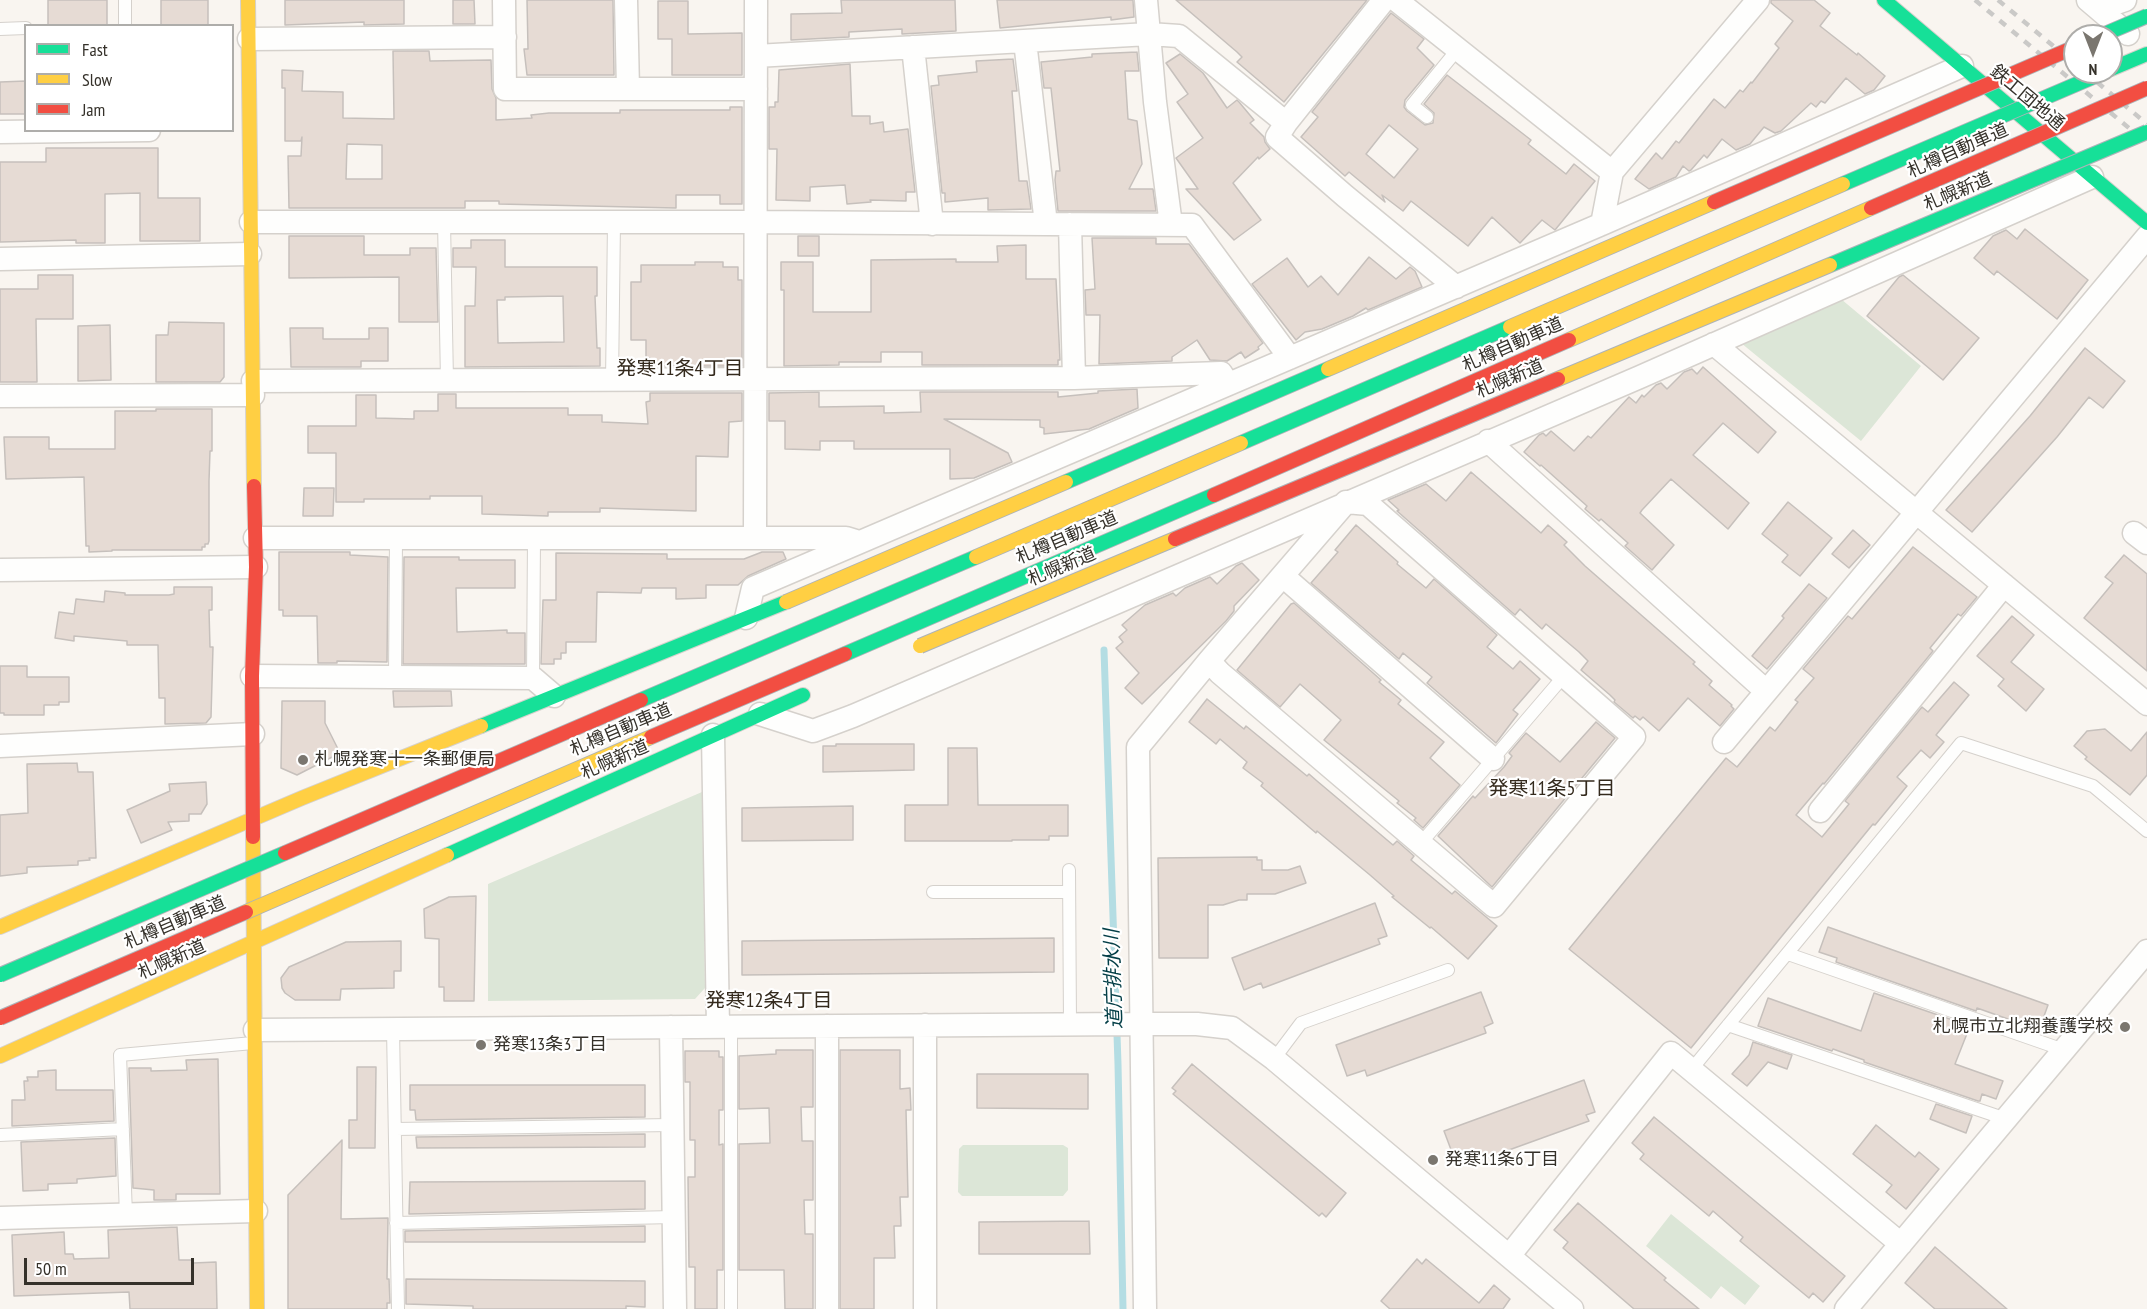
<!DOCTYPE html>
<meta charset="utf-8">
<style>
body{margin:0}
#map{position:relative;width:2147px;height:1309px;overflow:hidden;background:#f9f5f0;font-family:"PT Sans Narrow",sans-serif}
canvas{display:block}
.legend{position:absolute;left:24px;top:24px;width:210px;height:108px;box-sizing:border-box;background:#fff;border:2px solid #aeadaa;margin:0;padding:8px 10px;list-style:none;font-size:18px;color:#35312a}
.legend li{display:flex;align-items:center;gap:12px;height:30px}
.legend b{width:30px;border:2px solid #aeadaa}
.north{position:absolute;left:2063px;top:24px;width:60px;height:60px;box-sizing:border-box;background:#fff;border:2px solid #aeadaa;border-radius:50%;rotate:180deg;font-size:16px;font-weight:700;line-height:24px;text-align:center;color:#35312a}
.north::after{content:'';display:block;margin:auto;width:21px;height:27px;background:#7a766f;clip-path:polygon(50% 0,100% 100%,50% 72%,0 100%)}
.scale{position:absolute;left:24px;top:1258px;width:170px;height:27px;box-sizing:border-box;border:3px solid #35312a;border-top:0;padding-left:8px;font-size:18px;line-height:21px;white-space:nowrap;color:#35312a;-webkit-text-stroke:4px #fff;paint-order:stroke}
</style>
<div id="map">
<canvas width="2147" height="1309"></canvas>
<ul class="legend">
<li><b style="height:8px;background:#16e098"></b>Fast</li>
<li><b style="height:8px;background:#ffcf43"></b>Slow</li>
<li><b style="height:8px;background:#f24e42"></b>Jam</li>
</ul>
<div class="north">N</div>
<div class="scale">50 m</div>
</div>
<script>
const g = document.querySelector('canvas').getContext('2d');
g.lineJoin = 'round';
function fill(path, color) { g.fillStyle = color; g.fill(path, 'evenodd'); }
const toPath = rows => new Path2D(rows.map(r => 'M' + r).join(''));
function stroke(path, color, width, dash) { g.strokeStyle = color; g.lineWidth = width; g.lineCap = dash ? 'butt' : 'round'; g.setLineDash(dash || []); g.stroke(path); }
function label(font, color, halo, rows, align = 'center') {
  g.font = font + ' "PT Sans Narrow","Noto Sans JP",sans-serif'; g.lineWidth = 4.5; g.setLineDash([]); g.textBaseline = 'middle'; g.strokeStyle = halo; g.fillStyle = color; for (const [text, x, y, turn = 0] of rows) {
    g.save(); g.translate(x, y); g.rotate((+turn || 0) * Math.PI / 180); g.textAlign = isNaN(turn) ? turn : align; if (halo) g.strokeText(text, 0, 0); g.fillText(text, 0, 0); g.restore();
  }
}
const green = toPath([
 [1841,299,1921,366,1861,441,1741,343],
 [702,792,705,988,695,999,488,1001,488,884],
 [963,1145,1063,1145,1068,1148,1068,1190,1063,1196,962,1196,958,1192,959,1149],
 [1671,1214,1760,1286,1745,1305,1721,1286,1711,1299,1646,1246]
]);
const stream = toPath([
 [1104,650,1118,1064,1123,1309]
]);
const building = toPath([
 [48,0,107,0,107,26,48,26,48,0],
 [161,0,208,0,208,26,161,26,161,0],
 [285,0,404,0,404,24,364,25,364,22,285,25,285,0],
 [453,0,474,0,475,24,453,24,453,0],
 [527,0,613,0,614,75,527,75,524,49,528,49,527,0],
 [841,0,955,0,956,31,902,34,902,29,849,32,849,37,791,40,791,14,842,13,841,0],
 [997,0,1133,0,1134,17,1111,20,1111,17,1000,28,997,0],
 [1176,0,1367,0,1284,102,1237,62,1242,57,1237,52,1176,0],
 [1771,0,1814,0,1830,13,1820,26,1857,55,1858,53,1885,76,1874,90,1865,94,1846,78,1825,103,1821,101,1816,107,1811,103,1781,131,1775,133,1764,127,1750,144,1736,150,1722,139,1707,158,1704,155,1691,170,1689,171,1683,166,1676,177,1649,189,1635,179,1656,153,1662,159,1676,141,1679,143,1714,99,1725,108,1740,90,1743,92,1751,82,1752,83,1779,48,1775,44,1793,21,1771,3,1771,0],
 [658,1,688,1,688,34,742,33,742,75,672,75,672,39,658,39,658,1],
 [1391,13,1424,39,1417,48,1434,65,1405,100,1404,107,1407,111,1425,125,1433,123,1434,113,1424,104,1447,75,1531,140,1528,144,1566,174,1574,164,1595,181,1555,230,1542,220,1520,243,1492,217,1468,246,1411,201,1403,211,1382,195,1385,202,1349,172,1345,176,1301,137,1318,117,1312,112,1391,13],
 [1389,125,1418,149,1394,178,1366,154,1389,125],
 [393,51,429,51,430,61,491,60,492,89,496,98,496,120,532,118,531,115,549,113,620,113,620,110,730,110,730,107,742,107,742,204,720,204,720,195,676,195,676,208,499,204,499,201,465,201,465,208,289,208,288,156,301,156,302,137,301,141,285,141,285,88,282,88,282,70,303,71,302,91,343,92,343,118,394,119,393,51],
 [347,144,382,145,382,179,346,179,347,144],
 [1137,52,1139,71,1125,71,1128,119,1137,121,1142,164,1129,189,1153,189,1156,211,1058,211,1055,180,1056,171,1060,171,1051,88,1044,88,1041,62,1092,57,1092,54,1137,52],
 [1180,54,1203,73,1227,108,1237,100,1239,102,1254,120,1250,123,1264,137,1265,142,1270,149,1259,159,1258,157,1233,183,1261,220,1234,240,1186,189,1198,189,1176,158,1203,138,1177,102,1188,94,1166,63,1180,54],
 [1013,59,1017,91,1012,91,1019,181,1027,181,1031,209,988,210,988,198,945,202,945,193,942,193,931,86,939,85,938,76,977,72,976,61,1013,59],
 [850,64,852,116,870,116,870,124,883,122,884,132,908,129,915,192,906,192,906,201,870,200,871,202,847,204,845,185,810,187,810,201,776,200,777,149,769,149,769,107,775,107,775,102,778,102,779,70,850,64],
 [26,81,26,114,0,114,0,82,26,81],
 [46,148,158,148,158,198,200,198,200,241,140,241,140,193,105,194,105,243,76,243,76,240,0,242,0,162,46,162,46,148],
 [2025,229,2088,280,2057,319,1997,271,1994,275,1974,258,1993,236,2006,230,2017,239,2025,229],
 [289,236,364,236,364,255,410,255,410,248,436,248,438,322,399,322,399,277,289,278,289,236],
 [798,236,819,236,819,256,798,256,798,236],
 [1092,238,1156,238,1156,244,1189,244,1263,343,1258,347,1259,349,1245,358,1241,352,1227,361,1210,360,1197,340,1172,357,1172,361,1099,364,1100,315,1086,315,1085,290,1095,289,1092,238],
 [471,240,505,240,505,267,597,267,597,296,595,296,597,348,600,348,600,366,465,367,465,306,475,306,476,267,453,267,453,248,471,248,471,240],
 [563,296,564,342,498,343,497,300,505,300,505,297,563,296],
 [1026,245,1026,279,1056,279,1060,360,1058,360,1058,365,922,365,922,352,881,352,881,362,839,362,839,365,784,366,784,290,781,290,781,262,813,262,813,312,871,312,871,260,956,259,956,262,998,262,997,246,1026,245],
 [1369,257,1396,279,1410,267,1415,271,1422,287,1368,310,1366,308,1353,316,1322,329,1305,332,1296,340,1252,284,1287,258,1308,287,1321,276,1338,295,1369,257],
 [695,262,723,262,723,267,738,267,738,280,742,280,742,366,650,366,650,358,646,358,646,340,631,340,631,282,641,282,641,265,695,265,695,262],
 [38,275,73,275,73,319,36,319,37,382,0,382,0,289,38,289,38,275],
 [1903,275,1979,338,1943,380,1867,316,1899,277,1903,275],
 [169,322,224,323,224,377,220,382,156,382,156,335,168,335,169,322],
 [110,325,111,380,78,381,78,326,110,325],
 [290,328,323,328,323,339,369,339,369,328,388,328,388,361,361,361,361,367,291,367,290,328],
 [2085,348,2125,381,2103,408,2089,397,2057,437,1972,532,1946,510,2030,416,2085,348],
 [1703,367,1776,432,1758,453,1723,423,1693,455,1749,503,1728,529,1671,479,1642,510,1640,513,1674,545,1652,570,1625,546,1628,543,1601,519,1599,521,1585,509,1587,506,1541,465,1540,466,1524,452,1539,435,1543,433,1546,436,1551,431,1574,451,1588,436,1591,438,1629,397,1636,403,1642,395,1644,397,1656,385,1661,383,1667,389,1684,372,1692,369,1697,374,1703,367],
 [1137,389,1138,408,1089,429,1044,434,1044,428,1040,427,1040,420,944,419,1008,453,1012,462,974,478,950,479,950,449,854,449,854,441,820,441,820,450,785,449,785,421,769,421,769,393,819,392,819,407,884,406,884,413,921,412,920,392,1058,392,1058,397,1098,393,1098,391,1137,389],
 [650,393,742,393,742,421,729,422,728,457,696,456,696,511,600,508,600,512,548,512,548,516,482,514,482,496,430,496,430,499,364,499,364,502,336,502,336,453,308,453,308,426,356,426,356,395,376,395,376,418,414,419,414,411,438,411,438,394,456,394,456,408,568,408,568,415,602,415,602,422,648,424,646,402,650,401,650,393],
 [156,409,212,409,212,451,210,451,209,481,209,541,208,544,205,544,205,547,202,547,202,550,112,550,112,551,89,552,89,546,86,546,84,477,6,479,4,437,49,437,49,449,115,449,115,411,156,411,156,409],
 [1471,472,1541,533,1548,525,1567,542,1564,545,1585,566,1695,662,1693,664,1712,681,1709,685,1732,705,1731,706,1734,709,1720,726,1688,698,1659,731,1643,717,1640,720,1635,716,1633,718,1614,702,1615,700,1610,695,1581,670,1588,661,1579,652,1546,624,1542,629,1520,609,1515,615,1397,511,1399,510,1388,500,1426,484,1446,501,1471,472],
 [304,488,334,488,333,516,303,516,304,488],
 [1788,502,1832,538,1800,576,1782,562,1788,555,1762,534,1788,502],
 [1356,525,1398,562,1397,564,1426,588,1434,579,1497,635,1487,647,1513,669,1520,661,1540,679,1513,710,1518,714,1496,743,1427,683,1432,677,1403,653,1399,659,1311,583,1338,552,1335,550,1356,525],
 [1853,530,1870,545,1849,568,1832,554,1853,530],
 [1913,547,1977,597,1961,616,1958,614,1930,648,1933,651,1824,784,1823,783,1796,815,1822,837,1849,804,1845,801,1922,707,1928,712,1954,682,1969,695,1936,735,1944,742,1930,758,1921,750,1897,777,1907,786,1875,825,1873,824,1691,1048,1569,949,1726,758,1737,767,1770,727,1775,731,1798,702,1795,700,1814,678,1803,669,1848,616,1852,619,1913,547],
 [279,552,350,552,350,555,388,557,387,662,337,661,337,663,318,663,317,616,283,616,283,610,279,610,279,552],
 [762,552,783,552,786,559,748,576,738,585,706,585,706,598,676,599,676,588,642,588,641,593,597,592,596,642,566,642,566,653,561,653,561,659,554,659,554,664,541,664,543,600,556,600,556,553,667,554,667,559,744,559,762,552],
 [2124,555,2147,574,2147,671,2084,618,2113,583,2105,577,2124,555],
 [404,557,459,557,459,560,515,560,515,588,456,588,457,632,507,630,507,633,525,633,525,664,403,664,404,557],
 [1242,563,1259,580,1234,606,1234,611,1226,621,1142,704,1125,688,1139,673,1116,648,1123,642,1119,637,1127,630,1122,625,1145,605,1173,593,1176,596,1185,588,1210,577,1217,584,1236,566,1242,563],
 [1809,584,1827,598,1767,669,1752,656,1784,618,1782,616,1809,584],
 [174,587,212,587,212,610,209,610,210,647,213,647,211,717,206,723,165,724,165,698,159,698,158,645,127,645,127,641,74,636,74,641,55,638,59,612,74,614,76,599,104,602,105,591,125,593,125,595,169,595,174,594,174,587],
 [1294,603,1381,680,1379,682,1401,700,1398,704,1444,742,1430,758,1460,785,1423,828,1414,820,1416,818,1397,803,1399,801,1324,740,1341,720,1300,684,1280,707,1237,670,1291,604,1294,603],
 [2012,616,2034,635,2011,662,2044,689,2026,711,1998,686,2004,679,1977,656,2012,616],
 [0,666,27,666,27,677,69,677,69,702,59,702,59,705,44,705,44,715,4,715,4,713,0,713,0,666],
 [393,691,451,691,452,706,394,707,393,691],
 [1207,699,1239,725,1244,729,1246,726,1307,776,1309,774,1317,781,1393,845,1397,841,1414,856,1411,860,1452,894,1455,891,1497,926,1468,959,1431,927,1430,928,1392,897,1394,896,1370,875,1317,831,1316,833,1261,786,1263,783,1243,768,1247,762,1220,739,1216,744,1189,722,1207,699],
 [282,701,325,701,325,723,340,753,297,775,281,768,282,701],
 [1596,722,1615,738,1492,887,1438,836,1473,796,1475,798,1504,767,1512,756,1509,753,1526,733,1560,762,1596,722],
 [2105,729,2131,751,2147,732,2147,775,2130,795,2085,759,2087,757,2074,746,2087,731,2105,729],
 [836,744,914,744,914,770,823,772,823,746,836,746,836,744],
 [948,748,977,748,978,805,1068,805,1068,836,1049,836,1049,840,1012,840,1012,841,905,841,905,805,948,805,948,748],
 [77,763,78,772,93,772,96,858,89,858,90,860,78,861,78,865,27,867,27,873,0,876,0,815,28,813,27,764,77,763],
 [206,782,207,804,201,814,189,814,189,821,168,822,172,830,141,843,127,810,170,791,169,784,206,782],
 [853,806,853,840,742,841,742,808,853,806],
 [1257,857,1257,860,1262,860,1262,870,1288,870,1300,866,1306,883,1275,894,1247,894,1247,900,1239,900,1223,905,1208,905,1208,958,1159,958,1158,858,1257,857],
 [476,896,474,1001,444,1001,444,987,439,987,439,939,425,938,424,909,449,897,476,896],
 [1375,903,1387,936,1378,939,1380,944,1263,988,1261,983,1244,990,1232,958,1375,903],
 [1828,927,2048,1005,2039,1030,1977,1008,1976,1011,1836,962,1837,958,1819,952,1828,927],
 [1054,938,1054,972,742,975,742,941,1054,938],
 [401,941,401,971,394,971,394,988,341,989,340,1000,295,1000,285,993,282,988,281,978,289,967,346,942,401,941],
 [1481,992,1493,1023,1484,1027,1486,1033,1367,1076,1365,1070,1347,1076,1336,1045,1481,992],
 [1874,993,1970,1026,1955,1064,2003,1081,1996,1099,1982,1094,1980,1101,1978,1101,1864,1062,1864,1060,1833,1049,1832,1051,1758,1026,1768,998,1861,1031,1874,993],
 [1753,1042,1792,1055,1787,1069,1768,1062,1747,1086,1732,1074,1749,1055,1753,1042],
 [776,1050,813,1050,813,1107,801,1107,802,1141,813,1141,813,1200,804,1200,805,1234,813,1234,813,1309,785,1309,784,1270,739,1270,739,1144,770,1143,769,1108,739,1109,739,1056,776,1054,776,1050],
 [840,1050,900,1050,900,1089,910,1088,911,1110,906,1110,908,1197,900,1197,901,1226,894,1226,895,1258,874,1258,874,1309,840,1309,840,1050],
 [685,1051,719,1051,719,1057,723,1057,723,1110,719,1110,719,1145,723,1144,723,1270,717,1270,717,1309,695,1309,695,1267,689,1267,688,1177,695,1177,695,1140,690,1140,690,1082,685,1082,685,1051],
 [218,1059,220,1194,176,1194,176,1200,154,1200,154,1190,133,1188,129,1068,151,1068,151,1071,187,1070,186,1060,218,1059],
 [1192,1064,1346,1193,1326,1217,1322,1213,1319,1216,1173,1094,1176,1091,1172,1088,1192,1064],
 [357,1067,376,1067,375,1148,349,1148,349,1120,357,1120,357,1067],
 [56,1070,56,1090,113,1090,114,1121,12,1126,12,1100,25,1100,24,1081,28,1081,27,1077,38,1077,38,1071,56,1070],
 [977,1074,1088,1074,1088,1109,977,1108,977,1074],
 [1584,1080,1595,1112,1586,1115,1589,1121,1473,1163,1470,1157,1456,1163,1444,1131,1584,1080],
 [410,1085,645,1085,645,1117,416,1120,415,1110,410,1110,410,1085],
 [1936,1104,1972,1116,1966,1133,1930,1119,1936,1104],
 [1654,1117,1845,1276,1823,1302,1813,1293,1809,1298,1740,1241,1743,1237,1713,1211,1709,1216,1640,1159,1644,1154,1632,1143,1654,1117],
 [1876,1125,1915,1157,1919,1152,1939,1169,1906,1209,1886,1192,1892,1185,1853,1154,1876,1125],
 [645,1134,645,1147,417,1148,416,1137,645,1134],
 [115,1138,116,1176,77,1179,77,1183,48,1184,48,1190,23,1191,21,1142,115,1138],
 [342,1140,341,1219,388,1218,387,1279,389,1279,390,1303,387,1303,387,1309,288,1309,288,1195,342,1140],
 [645,1181,645,1209,409,1214,410,1182,645,1181],
 [1578,1203,1666,1278,1664,1280,1699,1309,1634,1309,1563,1248,1568,1242,1554,1230,1578,1203],
 [1089,1221,1090,1254,979,1254,979,1222,1089,1221],
 [645,1226,645,1242,405,1242,405,1231,645,1226],
 [177,1227,179,1260,193,1260,193,1263,216,1262,217,1309,130,1309,129,1292,14,1296,12,1235,64,1232,65,1254,73,1254,74,1259,109,1258,108,1230,177,1227],
 [1935,1247,2007,1309,1935,1309,1905,1283,1935,1247],
 [1417,1259,1422,1264,1426,1259,1479,1303,1494,1285,1510,1299,1503,1309,1390,1309,1381,1301,1417,1259],
 [406,1279,645,1281,645,1307,626,1306,626,1309,473,1309,473,1306,406,1304,406,1279]
]);
const lane = toPath([
 [125,0,125,26],
 [0,29,26,28],
 [1427,117,1412,105,1457,50],
 [444,222,447,381],
 [612,381,614,222],
 [395,677,396,538],
 [533,678,534,538],
 [1421,843,1564,676],
 [1069,870,1070,1024],
 [933,892,1069,892],
 [1788,954,2064,1050],
 [1728,1025,2006,1119],
 [731,1027,731,1309],
 [393,1029,398,1309],
 [1274,1059,1301,1023,1448,970],
 [1691,1070,1961,743,2093,786,2147,831],
 [395,1129,672,1125],
 [0,1135,123,1129],
 [126,1215,120,1055,253,1043],
 [396,1223,674,1217]
]);
const street = toPath([
 [504,0,505,89,756,89],
 [626,0,628,89],
 [1146,0,1155,102,1171,225],
 [1396,0,1612,172],
 [2088,0,2128,34],
 [2099,9,2125,0],
 [249,39,505,37],
 [1025,41,1046,224],
 [913,47,932,224],
 [756,56,1149,34,1179,36,1286,123,1277,137,1345,196,1456,287],
 [1286,123,1384,0],
 [0,132,149,130],
 [251,222,756,222,1192,225,1290,358],
 [1070,224,1074,378],
 [1602,224,1612,172,1758,0],
 [0,259,250,254],
 [1714,344,2147,704],
 [253,381,1074,378,1221,373,1228,384],
 [0,396,253,395],
 [1488,441,1766,691],
 [2134,533,2147,543],
 [255,538,846,538,859,542],
 [755,538,756,0],
 [0,570,256,567],
 [1283,576,1493,759],
 [746,618,753,588,1602,224,1962,66],
 [252,676,533,678,554,696],
 [760,714,813,731,853,716,1640,377,2092,177],
 [713,735,718,1027],
 [1724,742,2147,237],
 [0,746,253,734],
 [1820,811,2004,585],
 [827,1026,827,1309],
 [671,1027,675,1309],
 [255,1030,1132,1024,1197,1024,1232,1028,1274,1059,1572,1309],
 [0,1218,256,1211],
 [1509,1256,1671,1053,1901,1244],
 [925,1309,925,1025],
 [1145,1309,1138,747,1209,661,1346,502,1368,504,1634,737,1494,906,1220,673,1209,661],
 [1846,1309,2147,951]
]);
const fast = toPath([
 [1884,0,2147,223],
 [2111,69,2147,54],
 [481,726,786,602],
 [447,855,803,695]
]);
const slow = toPath([
 [248,0,254,486],
 [253,837,257,1309],
 [0,927,302,798,481,726],
 [0,1056,447,855]
]);
const jam = toPath([
 [253,837,252,676,256,567,254,486]
]);
const rail = toPath([
 [1975,0,2147,143],
 [1998,0,2075,64],
 [2085,72,2147,124]
]);
const fastBridge = toPath([
 [2100,36,2147,16],
 [1843,184,2105,72],
 [1830,265,2147,132],
 [1241,443,1510,327],
 [1066,482,1328,369],
 [845,654,1214,495],
 [641,700,976,557],
 [0,975,285,853]
]);
const slowBridge = toPath([
 [1510,327,1843,184],
 [1569,340,1871,208],
 [1328,369,1714,202],
 [1558,379,1830,265],
 [976,557,1241,443],
 [786,602,1066,482],
 [920,646,1175,539],
 [246,912,651,737]
]);
const jamBridge = toPath([
 [1714,202,2075,47],
 [1871,208,2147,88],
 [1214,495,1569,340],
 [1175,539,1558,379],
 [651,737,845,654],
 [285,853,641,700],
 [0,1018,246,912]
]);
const markers = [
 [303,760,6,"#7a766f"],
 [2125,1027,6,"#7a766f"],
 [481,1045,6,"#7a766f"],
 [1433,1160,6,"#7a766f"]
];
const streetNames = [
 ["鉄工団地通",2027,98,40],
 ["札樽自動車道",1958,151,-24],
 ["札幌新道",1958,192,-23],
 ["札樽自動車道",1513,345,-24],
 ["札幌新道",1510,379,-23],
 ["札樽自動車道",1067,538,-23],
 ["札幌新道",1062,567,-23],
 ["札樽自動車道",621,730,-23],
 ["札幌新道",615,760,-24],
 ["札樽自動車道",175,923,-23],
 ["札幌新道",172,960,-24]
];
const poiNames = [
 ["札幌発寒十一条郵便局",315,760],
 ["札幌市立北翔養護学校",2113,1027,"right"],
 ["発寒13条3丁目",493,1045],
 ["発寒11条6丁目",1445,1160]
];
const neighbourhoodNames = [
 ["発寒11条4丁目",680,369],
 ["発寒11条5丁目",1552,789],
 ["発寒12条4丁目",769,1001]
];
const waterNames = [
 ["道庁排水川",1114,979,-92]
];
fill(green, '#dce6d7');
stroke(stream, '#b4dde3', 7);
fill(building, '#e6dbd4');
stroke(building, '#c6c0bc', 1.5);
stroke(lane, '#d5d1cc', 14);
stroke(street, '#d5d1cc', 25);
stroke(fast, '#d5d1cc', 16);
stroke(slow, '#d5d1cc', 16);
stroke(jam, '#d5d1cc', 16);
stroke(lane, '#fefefd', 12);
stroke(street, '#fefefd', 22);
stroke(fast, '#16e098', 14);
stroke(slow, '#ffcf43', 14);
stroke(jam, '#f24e42', 14);
stroke(rail, '#cac9c7', 4.5, [8, 8]);
stroke(fastBridge, '#adb3b8', 16, []);
stroke(slowBridge, '#adb3b8', 16, []);
stroke(jamBridge, '#adb3b8', 16, []);
stroke(fastBridge, '#16e098', 14);
stroke(slowBridge, '#ffcf43', 14);
stroke(jamBridge, '#f24e42', 14);
for (const [x, y, r, color] of markers) { const dot = new Path2D(); dot.arc(x, y, r, 0, 2 * Math.PI); g.fillStyle = color; g.fill(dot); stroke(dot, '#fff', 2); }
label('18px', '#35312a', '#fff', streetNames);
label('18px', '#35312a', '#fff', poiNames, 'left');
label('20px', '#342a1d', '#fff', neighbourhoodNames);
label('italic 20px', '#033e46', '#fff', waterNames);
</script>
